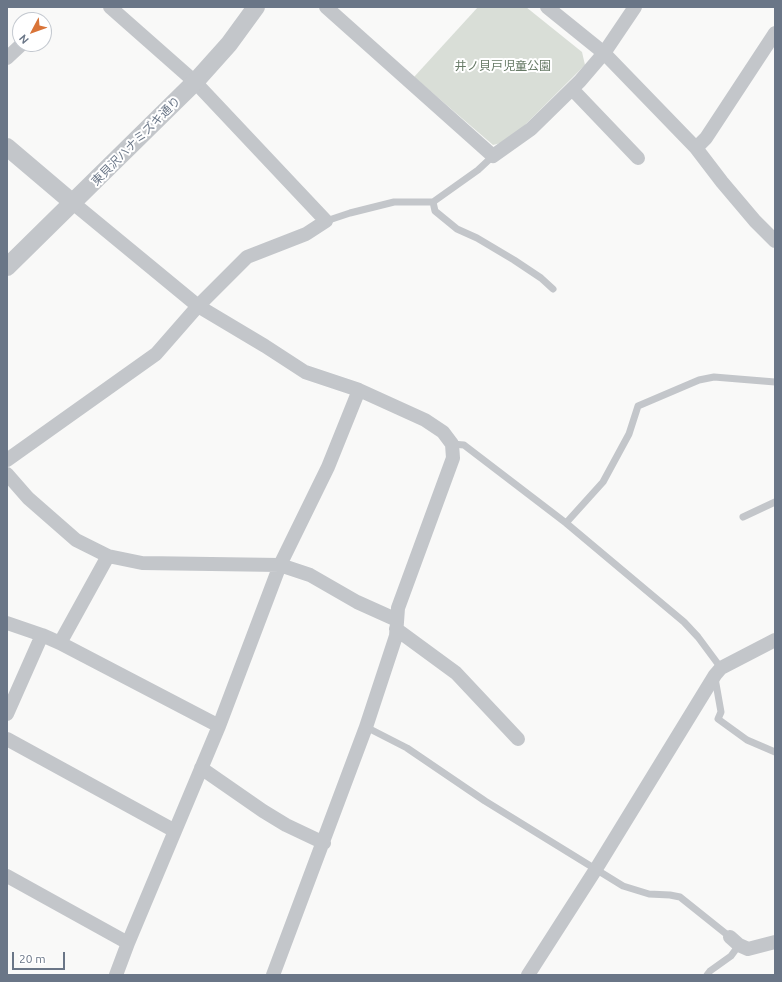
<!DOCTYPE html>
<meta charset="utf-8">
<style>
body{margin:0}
#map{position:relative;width:782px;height:982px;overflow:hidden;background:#f9f9f8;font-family:Ubuntu,sans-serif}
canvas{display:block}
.frame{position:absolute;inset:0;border:8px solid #6a7687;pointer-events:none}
.north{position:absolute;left:12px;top:12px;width:40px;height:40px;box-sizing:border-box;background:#fff;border:1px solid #c3c8cf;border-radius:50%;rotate:229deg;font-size:11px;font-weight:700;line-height:16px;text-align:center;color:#6a7687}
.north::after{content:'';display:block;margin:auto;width:14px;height:18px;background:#d97438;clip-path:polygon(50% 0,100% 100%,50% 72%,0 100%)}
.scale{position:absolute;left:12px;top:952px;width:53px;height:18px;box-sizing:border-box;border:2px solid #6a7687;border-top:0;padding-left:5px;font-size:12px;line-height:14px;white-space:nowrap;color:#6a7687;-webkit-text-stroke:3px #fff;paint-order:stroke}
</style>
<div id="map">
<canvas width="782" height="982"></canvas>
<div class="frame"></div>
<div class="north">N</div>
<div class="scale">20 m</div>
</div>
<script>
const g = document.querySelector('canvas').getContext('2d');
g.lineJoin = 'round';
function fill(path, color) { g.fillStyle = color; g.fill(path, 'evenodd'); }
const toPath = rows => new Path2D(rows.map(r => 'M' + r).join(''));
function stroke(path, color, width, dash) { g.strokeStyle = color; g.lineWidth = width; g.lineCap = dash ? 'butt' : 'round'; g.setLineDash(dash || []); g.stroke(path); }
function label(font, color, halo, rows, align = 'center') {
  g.font = font + ' Ubuntu,"Noto Sans JP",sans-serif'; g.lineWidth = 4; g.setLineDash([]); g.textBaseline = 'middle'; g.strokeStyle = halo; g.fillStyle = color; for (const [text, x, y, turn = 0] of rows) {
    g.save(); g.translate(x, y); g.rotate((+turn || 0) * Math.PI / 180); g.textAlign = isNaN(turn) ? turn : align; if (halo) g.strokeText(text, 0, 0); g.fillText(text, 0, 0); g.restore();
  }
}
const green = toPath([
 [478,7,526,7,582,52,585,65,516,134,501,143,493,145,414,77]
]);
const service = toPath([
 [433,202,435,211,457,229,477,238,514,260,541,278,553,289],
 [326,221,350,213,394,202,433,202,478,170,493,156],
 [452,444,464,445,566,523,684,622,698,637,721,668],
 [743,517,775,502],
 [566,523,603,482,629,434,638,406,699,380,714,377,775,382],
 [715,678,721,712,718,719,747,740,775,752],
 [366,727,407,748,485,801,623,886,649,894,670,895,680,897,730,937],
 [707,975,710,971,731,956,739,945]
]);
const minor = toPath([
 [326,7,493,156,531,129,580,81,604,53,635,7],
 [547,7,604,53,696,148,722,182,755,221,775,241],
 [7,58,22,44],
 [572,89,638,158],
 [696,148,706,138,775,33],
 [73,203,198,306,265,346,305,372,359,390,425,420,443,432,452,444,453,458,398,608,396,636,366,727,273,975],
 [7,460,156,354,198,306,247,257,306,234,326,221,195,82,110,7],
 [7,474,28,498,76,540,108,556,142,563,280,565,310,575,357,602,397,620],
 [7,623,42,635,60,643,219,726],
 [396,629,456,673,518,739],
 [60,643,108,556],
 [7,714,42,635],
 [7,739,175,831],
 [201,768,263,811,286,825,324,843],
 [7,876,128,943],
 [730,937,739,945,748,949,775,942],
 [116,975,128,943,219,726,280,565,328,467,359,390],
 [528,975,596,869,715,675,721,668,775,640]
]);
const tertiary = toPath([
 [7,147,73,203],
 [7,267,195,82,229,44,256,7]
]);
const parkNames = [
 ["井ノ貝戸児童公園",503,66]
];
const streetNames = [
 ["東貝沢ハナミズキ通り",136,141,-45]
];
fill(green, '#d9ded7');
stroke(service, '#c3c6ca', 7);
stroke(minor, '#c3c6ca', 14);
stroke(tertiary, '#c3c6ca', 18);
label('12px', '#667965', '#fff', parkNames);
label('12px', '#6a7687', '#fff', streetNames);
</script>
